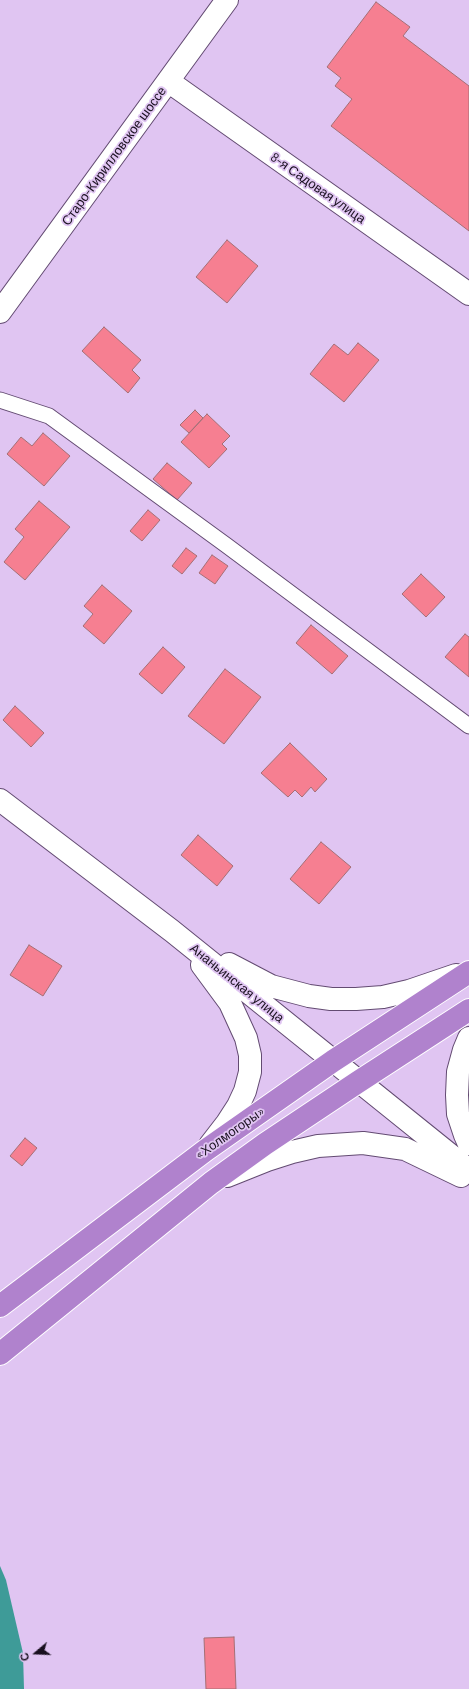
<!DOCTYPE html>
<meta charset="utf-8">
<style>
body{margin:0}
#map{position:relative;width:469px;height:1689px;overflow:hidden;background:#e0c5f2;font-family:Barlow,sans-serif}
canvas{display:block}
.north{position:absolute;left:16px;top:1633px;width:40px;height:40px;-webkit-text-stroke:3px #e0c5f2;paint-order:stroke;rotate:251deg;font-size:11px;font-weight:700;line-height:16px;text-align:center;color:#19101f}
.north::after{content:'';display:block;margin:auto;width:14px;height:18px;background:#19101f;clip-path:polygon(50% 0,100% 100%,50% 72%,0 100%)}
</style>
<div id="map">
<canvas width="469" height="1689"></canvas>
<div class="north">С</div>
</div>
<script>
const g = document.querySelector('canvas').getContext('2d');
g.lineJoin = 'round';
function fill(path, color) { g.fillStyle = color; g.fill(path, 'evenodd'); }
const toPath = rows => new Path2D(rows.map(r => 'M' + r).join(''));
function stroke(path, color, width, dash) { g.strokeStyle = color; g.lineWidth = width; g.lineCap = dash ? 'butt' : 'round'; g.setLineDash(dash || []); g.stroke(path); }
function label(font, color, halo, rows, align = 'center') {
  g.font = font + ' Barlow,sans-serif'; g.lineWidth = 3.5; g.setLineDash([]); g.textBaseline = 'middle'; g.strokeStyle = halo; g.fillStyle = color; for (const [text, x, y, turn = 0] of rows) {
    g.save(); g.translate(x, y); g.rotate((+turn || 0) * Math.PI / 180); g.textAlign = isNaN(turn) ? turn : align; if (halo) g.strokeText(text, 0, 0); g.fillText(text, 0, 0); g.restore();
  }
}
const water = toPath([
 [0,1566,6,1580,23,1653,24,1689,0,1689]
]);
const building = toPath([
 [376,2,410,27,403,36,469,86,469,231,331,126,352,99,335,86,341,78,327,67,376,2],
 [227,240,258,266,227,303,196,277,227,240],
 [104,327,141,360,132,370,140,378,128,393,82,351,104,327],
 [358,343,379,360,344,402,310,374,334,344,348,355,358,343],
 [195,410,203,418,189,433,180,425,195,410],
 [207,414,230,436,222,444,227,449,209,468,181,442,207,414],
 [43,433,70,456,44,486,7,454,21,437,32,446,43,433],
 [167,463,192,483,177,500,153,479,167,463],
 [39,501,70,527,25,580,4,562,24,537,15,529,39,501],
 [148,510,160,520,142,541,130,531,148,510],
 [186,548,197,556,182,574,172,566,186,548],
 [212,555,228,566,215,584,199,573,212,555],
 [421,574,445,597,426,617,402,594,421,574],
 [102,585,132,611,104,644,83,626,93,614,84,606,102,585],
 [311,625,348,656,332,674,296,643,311,625],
 [465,634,469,637,469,677,445,657,465,634],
 [163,647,185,667,162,694,139,674,163,647],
 [225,669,261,697,224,744,188,716,225,669],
 [15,706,44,733,31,747,3,720,15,706],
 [290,743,327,779,315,792,311,787,302,797,295,790,288,797,261,773,290,743],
 [198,835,233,866,217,886,181,855,198,835],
 [321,842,351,867,319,904,290,879,321,842],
 [29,945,62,966,43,996,10,975,29,945],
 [25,1138,37,1148,22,1166,10,1156,25,1138],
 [234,1637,236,1689,206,1689,204,1638,234,1637]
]);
const lane = toPath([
 [0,400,49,416,226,545,469,726]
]);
const street = toPath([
 [168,81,469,294],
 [0,312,227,0],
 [0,800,172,931,469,1170],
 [229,964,271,986,309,996,331,999,356,999,383,997,409,991,456,975],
 [202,965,230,1003,246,1038,250,1055,250,1072,245,1091,238,1106,227,1123,210,1145],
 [469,1038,464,1050,458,1072,457,1095,458,1114,465,1135,469,1144],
 [227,1176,267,1160,292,1152,318,1146,363,1143,405,1149,461,1176]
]);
const highway = toPath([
 [0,1306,206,1150,333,1061,469,972],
 [0,1354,211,1183,265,1144,358,1082,469,1010]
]);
const streetNames = [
 ["Старо-Кирилловское шоссе",114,156,-54],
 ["8-я Садовая улица",318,188,35],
 ["Ананьинская улица",237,983,39],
 ["«Холмогоры»",230,1133,-35]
];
fill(water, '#3e9b98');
fill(building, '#f67f91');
stroke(building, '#a46f75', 1);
stroke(lane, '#634b72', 17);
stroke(street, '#634b72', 24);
stroke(highway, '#fff', 24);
stroke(lane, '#fff', 15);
stroke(street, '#fff', 22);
stroke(highway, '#b082cd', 22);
label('13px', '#19101f', '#e0c5f2', streetNames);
</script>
